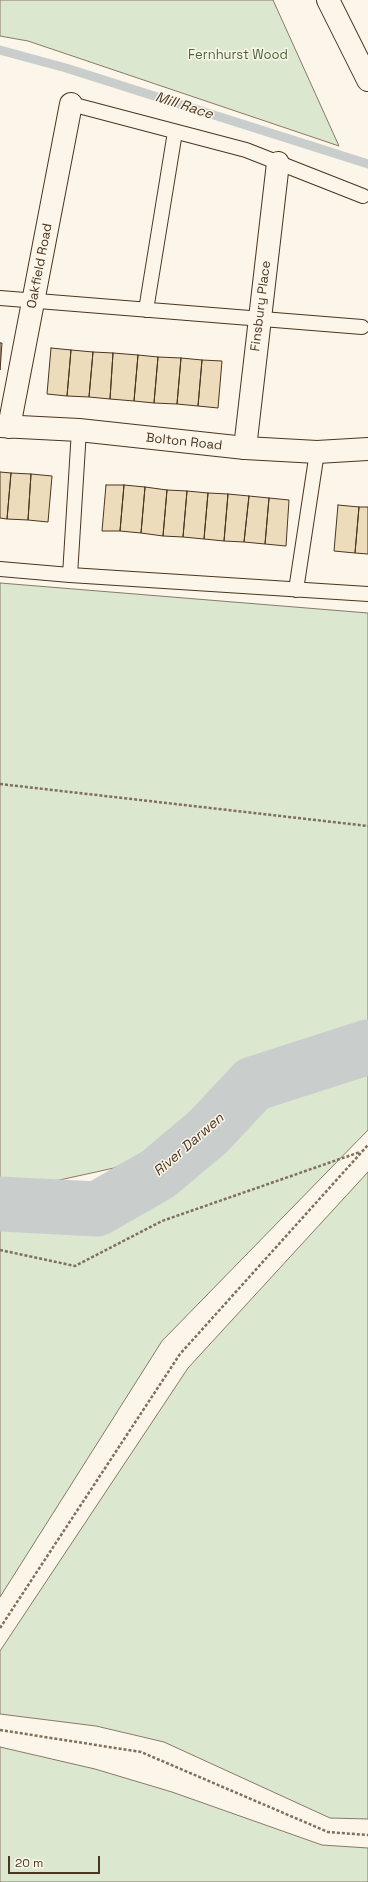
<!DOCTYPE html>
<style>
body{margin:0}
#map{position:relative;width:368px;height:1882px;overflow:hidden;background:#fbf6e9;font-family:"Space Grotesk",sans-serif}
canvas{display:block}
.scale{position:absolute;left:8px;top:1856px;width:92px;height:18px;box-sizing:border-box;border:2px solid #4a3520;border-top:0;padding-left:5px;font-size:12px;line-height:14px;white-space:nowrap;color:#4a3520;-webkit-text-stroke:3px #fbf6e9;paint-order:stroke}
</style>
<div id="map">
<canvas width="368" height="1882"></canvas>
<div class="scale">20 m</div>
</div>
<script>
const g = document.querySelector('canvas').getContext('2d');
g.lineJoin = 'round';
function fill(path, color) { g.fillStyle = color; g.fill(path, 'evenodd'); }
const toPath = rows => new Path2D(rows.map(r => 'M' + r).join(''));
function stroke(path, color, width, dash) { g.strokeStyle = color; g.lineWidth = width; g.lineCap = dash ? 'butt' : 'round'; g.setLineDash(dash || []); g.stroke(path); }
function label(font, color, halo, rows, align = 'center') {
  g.font = font + ' "Space Grotesk",sans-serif'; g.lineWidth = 3; g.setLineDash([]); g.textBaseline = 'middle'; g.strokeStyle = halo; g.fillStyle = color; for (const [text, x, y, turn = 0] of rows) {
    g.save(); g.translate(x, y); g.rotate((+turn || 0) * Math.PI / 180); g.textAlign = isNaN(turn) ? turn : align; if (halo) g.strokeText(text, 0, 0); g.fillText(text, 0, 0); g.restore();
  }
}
const green = toPath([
 [0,0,273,0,339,146,28,41,0,36,0,0],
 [0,583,368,613,368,1031,240,1076,170,1142,114,1168,55,1181,0,1181,0,583],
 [368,1071,368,1130,162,1341,0,1597,0,1226,94,1227,188,1177,232,1144,266,1100,368,1071],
 [368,1172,368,1819,330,1818,164,1742,96,1726,0,1714,0,1651,188,1368,368,1172],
 [0,1747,95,1769,172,1792,322,1845,368,1848,368,1882,0,1882,0,1747]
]);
const stream = toPath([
 [0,50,66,68,368,164]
]);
const river = toPath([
 [0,1204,97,1209,158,1174,208,1132,253,1084,368,1047]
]);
const building = toPath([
 [0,343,2,343,0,370,0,343],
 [51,348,71,350,67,396,47,394,51,348],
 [71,350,93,352,89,397,67,396,71,350],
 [93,352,113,353,110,399,89,397,93,352],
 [113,353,138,355,134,401,110,399,113,353],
 [138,355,158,357,154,403,134,401,138,355],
 [158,357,181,358,177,404,154,403,158,357],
 [181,358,202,360,198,406,177,404,181,358],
 [202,360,222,361,218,408,198,406,202,360],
 [0,472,11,473,7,519,0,518,0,472],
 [11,473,31,474,28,520,7,519,11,473],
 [31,474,52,476,48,522,28,520,31,474],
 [106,485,124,485,120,531,102,531,106,485],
 [124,485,145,487,141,533,120,531,124,485],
 [145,487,167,490,163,536,141,533,145,487],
 [167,490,187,491,183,537,163,536,167,490],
 [187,491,208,493,204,539,183,537,187,491],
 [208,493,228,494,224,541,204,539,208,493],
 [228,494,249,496,244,542,224,541,228,494],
 [249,496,269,498,265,544,244,542,249,496],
 [269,498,289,500,286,546,265,544,269,498],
 [338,505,359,507,355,553,334,551,338,505],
 [359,507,368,507,368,554,355,553,359,507]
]);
const path = toPath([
 [0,784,368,826],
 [0,1250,75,1266,162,1221,360,1152],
 [0,1628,180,1354,368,1145],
 [0,1730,141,1752,328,1832,368,1835]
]);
const service = toPath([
 [71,104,246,150,363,196],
 [0,298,362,327],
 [146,310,175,132],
 [0,569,70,575,368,594],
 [70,575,79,430],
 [296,590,317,452]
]);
const minor = toPath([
 [328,0,368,80],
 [9,427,71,104],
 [245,448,278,163]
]);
const trunk = toPath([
 [0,426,79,430,245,448,317,452,368,449]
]);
const parkNames = [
 ["Fernhurst Wood",238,55]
];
const streetNames = [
 ["Oakfield Road",40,266,-79],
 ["Finsbury Place",261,306,-83],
 ["Bolton Road",184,442,6]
];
const waterNames = [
 ["Mill Race",184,106,18],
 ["River Darwen",189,1145,-41]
];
fill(green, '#dce7d0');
stroke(green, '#887966', 1);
stroke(stream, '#c9cecd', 9);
stroke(river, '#c9cecd', 55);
fill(building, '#ecdcbc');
stroke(building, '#4a3520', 1);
stroke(service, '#4a3520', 16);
stroke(minor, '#4a3520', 24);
stroke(trunk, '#4a3520', 24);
stroke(path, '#7f6f5c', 2.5, [3, 2]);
stroke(service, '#fbf6e9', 14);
stroke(minor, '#fbf6e9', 22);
stroke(trunk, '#fbf6e9', 22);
label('13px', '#436837', '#fbf6e9', parkNames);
label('13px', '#4a3520', '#fbf6e9', streetNames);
label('italic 14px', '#4a3520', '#fbf6e9', waterNames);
</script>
